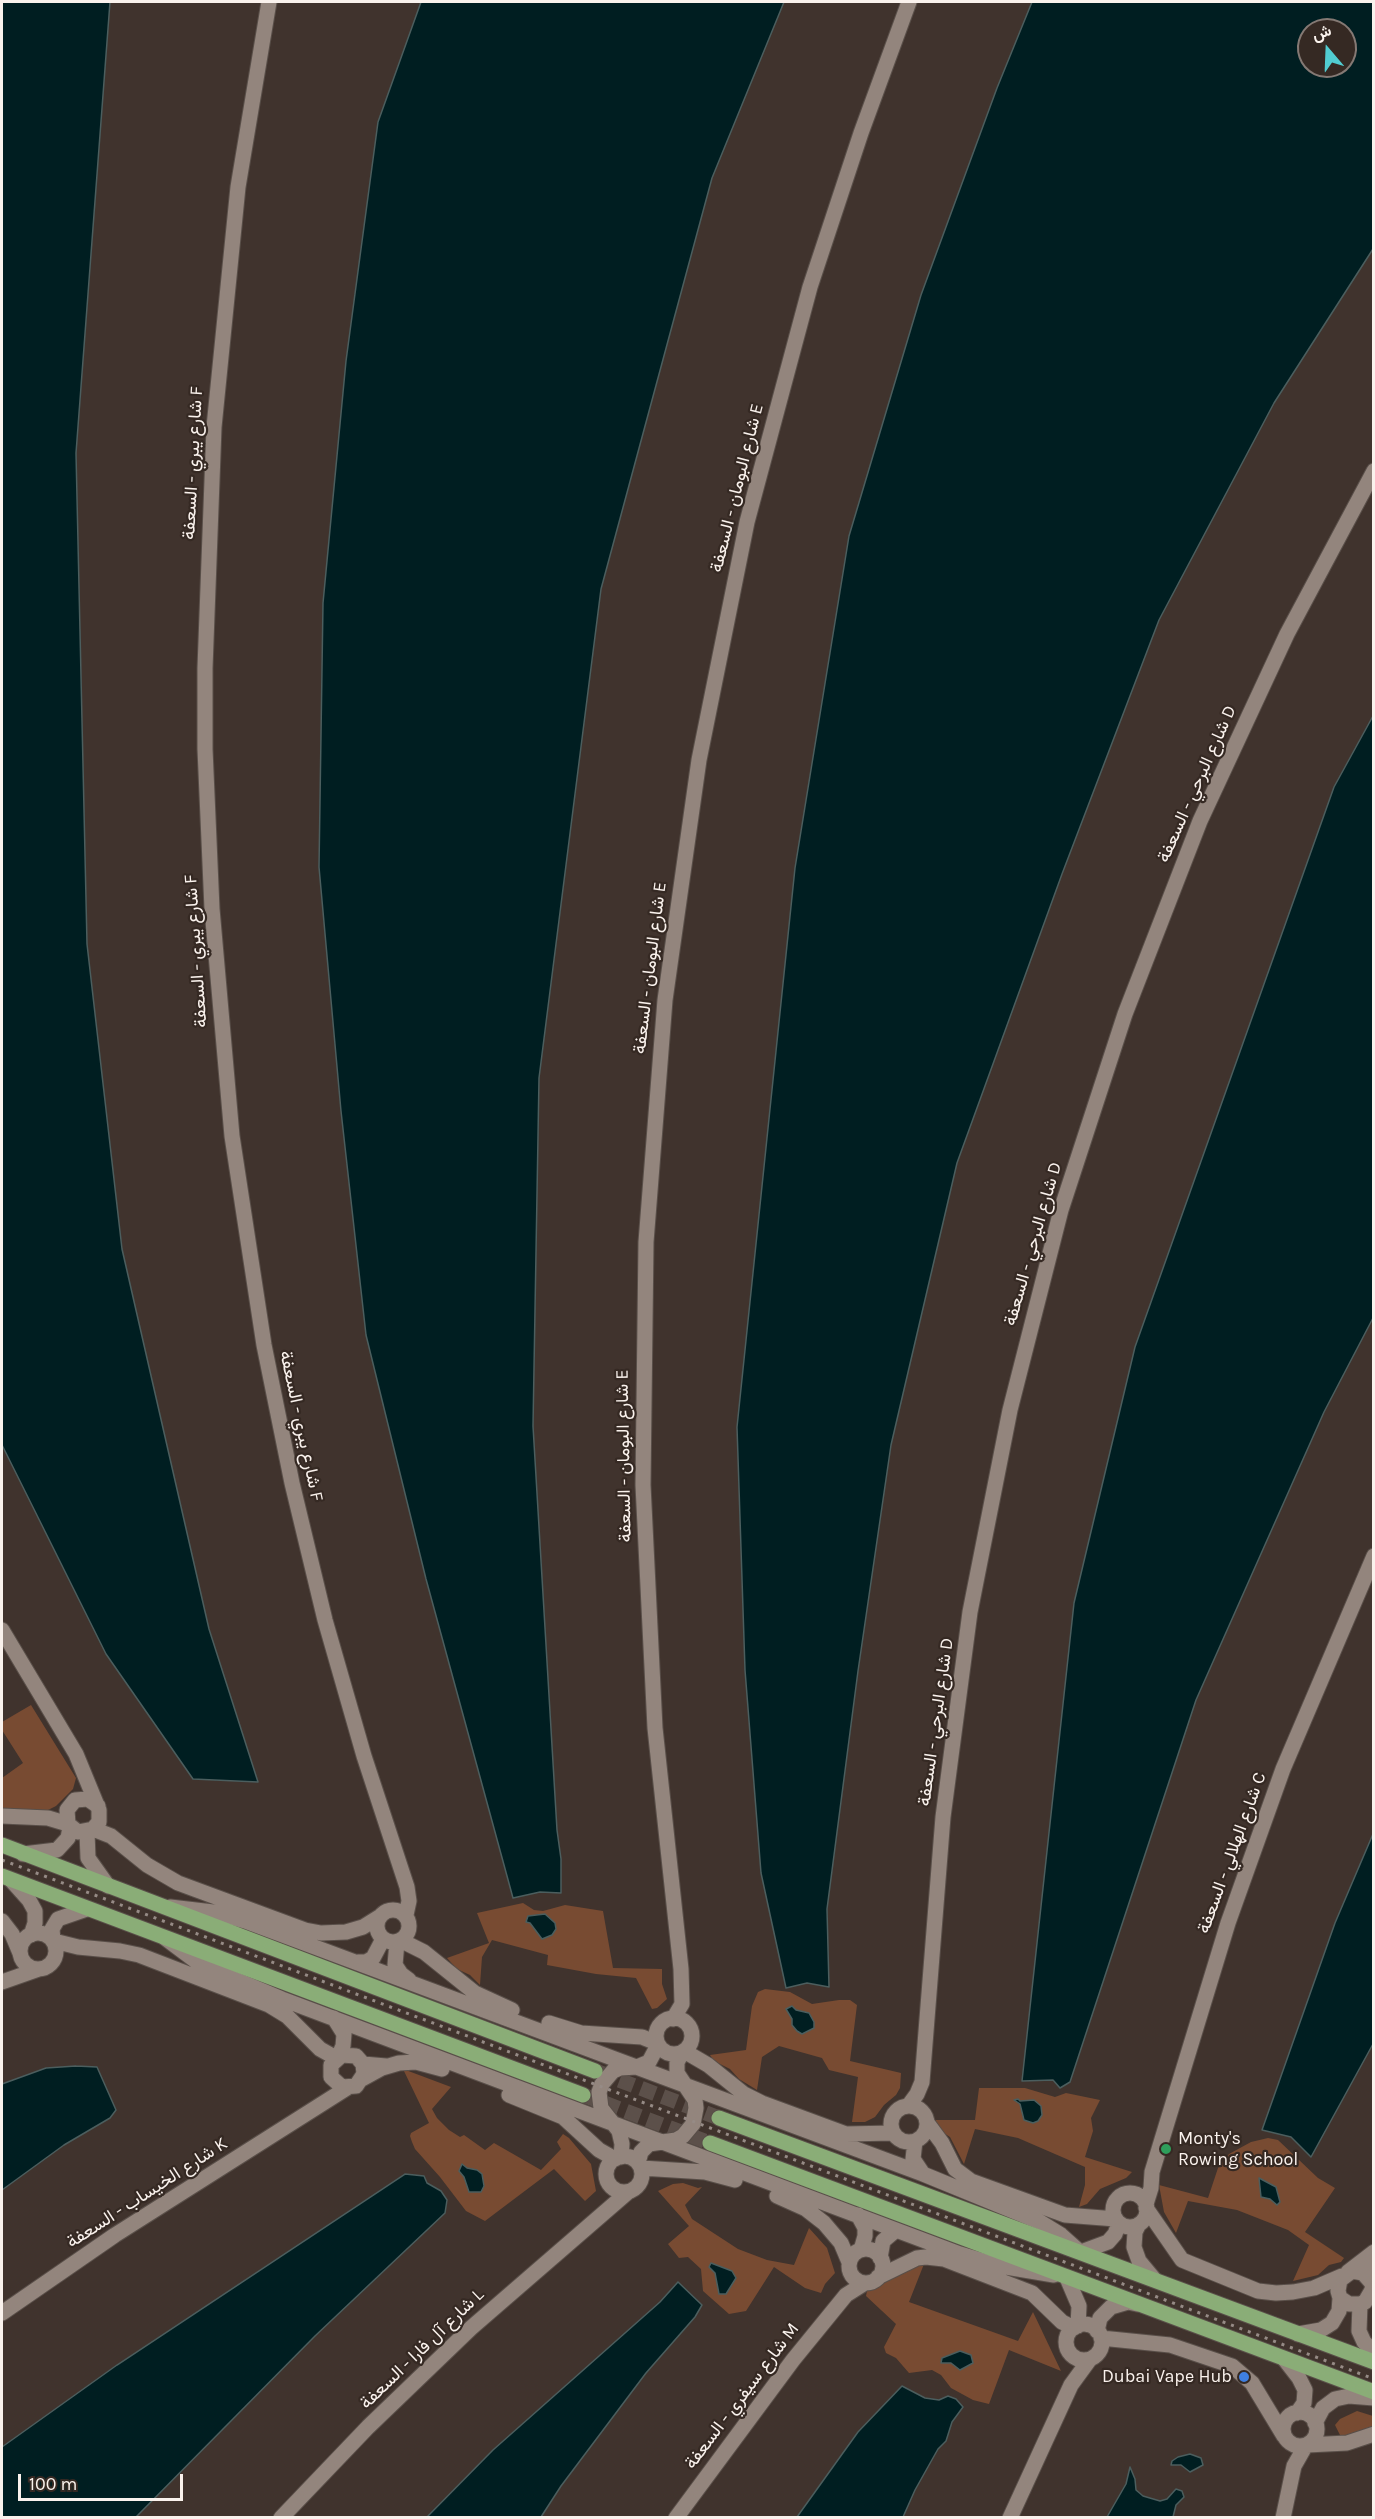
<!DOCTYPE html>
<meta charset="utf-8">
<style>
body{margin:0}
#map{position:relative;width:1375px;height:2519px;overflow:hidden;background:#40332d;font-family:Karla,Vazirmatn,sans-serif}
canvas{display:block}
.frame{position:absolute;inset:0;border:3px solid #faf2ed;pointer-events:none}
.north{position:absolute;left:1297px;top:18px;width:60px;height:60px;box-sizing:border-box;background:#352923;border:2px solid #847974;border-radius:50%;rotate:341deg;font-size:16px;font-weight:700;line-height:24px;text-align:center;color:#faf2ed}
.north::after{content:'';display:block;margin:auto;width:21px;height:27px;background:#51ccd1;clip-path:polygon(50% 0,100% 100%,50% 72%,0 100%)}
.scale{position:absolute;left:18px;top:2474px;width:165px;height:27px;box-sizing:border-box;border:3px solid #faf2ed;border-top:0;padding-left:8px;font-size:18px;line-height:21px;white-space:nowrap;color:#faf2ed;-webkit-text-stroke:4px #352923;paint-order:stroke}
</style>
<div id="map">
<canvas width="1375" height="2519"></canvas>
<div class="frame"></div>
<div class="north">ش</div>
<div class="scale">100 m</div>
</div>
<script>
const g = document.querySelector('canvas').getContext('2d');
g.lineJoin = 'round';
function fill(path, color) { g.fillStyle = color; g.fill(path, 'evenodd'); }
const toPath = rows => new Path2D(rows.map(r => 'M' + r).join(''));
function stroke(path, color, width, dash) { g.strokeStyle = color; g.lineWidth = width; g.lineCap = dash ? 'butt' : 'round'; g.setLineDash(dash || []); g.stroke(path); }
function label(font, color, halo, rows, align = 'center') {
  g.font = font + ' Karla,Vazirmatn,sans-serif'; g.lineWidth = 4.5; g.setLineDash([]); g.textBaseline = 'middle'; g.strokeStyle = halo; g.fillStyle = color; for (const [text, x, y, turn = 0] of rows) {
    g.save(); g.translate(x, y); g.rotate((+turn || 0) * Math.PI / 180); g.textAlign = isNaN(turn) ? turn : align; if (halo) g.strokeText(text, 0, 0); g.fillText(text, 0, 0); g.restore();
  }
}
const green = toPath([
 [31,1705,76,1778,73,1789,56,1806,42,1813,22,1813,2,1808,2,1778,23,1763,2,1730,2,1722],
 [523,1903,534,1910,543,1911,565,1905,603,1911,613,1968,662,1969,662,1984,667,1999,657,2008,652,2009,636,1978,596,1974,547,1965,548,1955,492,1940,482,1957,480,1985,470,1975,457,1969,447,1958,489,1943,477,1913],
 [765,1989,790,1992,812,2004,839,2000,850,2000,857,2005,850,2061,901,2073,900,2088,896,2095,884,2105,875,2117,865,2122,852,2122,858,2077,829,2070,822,2058,779,2046,762,2057,757,2090,739,2079,730,2069,714,2061,710,2055,746,2050,752,2006,758,1992],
 [403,2069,451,2087,432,2109,437,2118,449,2130,460,2137,464,2135,485,2150,494,2143,541,2170,561,2149,557,2142,563,2134,569,2138,591,2164,596,2191,585,2201,554,2169,485,2221,466,2211,440,2177,415,2149,412,2142,410,2136,411,2133,429,2123],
 [979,2088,1025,2088,1055,2097,1066,2093,1100,2100,1091,2118,1093,2131,1085,2157,1132,2172,1126,2178,1100,2189,1087,2204,1079,2207,1085,2185,1085,2167,1018,2138,975,2129,964,2164,950,2137,936,2128,935,2124,936,2120,975,2120],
 [1268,2138,1278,2140,1318,2178,1335,2188,1305,2232,1344,2258,1341,2262,1329,2265,1318,2275,1293,2281,1309,2245,1288,2230,1237,2210,1188,2201,1176,2233,1164,2212,1159,2185,1208,2198,1218,2168,1229,2154,1251,2142],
 [683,2183,698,2188,702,2187,685,2205,692,2219,738,2249,767,2260,794,2265,809,2228,827,2248,835,2273,825,2284,821,2293,805,2288,774,2267,746,2311,729,2314,703,2291,701,2269,688,2257,679,2258,668,2244,689,2226,658,2191,673,2184],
 [924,2264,909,2302,1018,2341,1033,2312,1061,2371,1009,2350,989,2404,973,2400,951,2388,941,2375,932,2370,909,2373,896,2358,886,2353,884,2347,896,2324,866,2296,867,2291,879,2284,889,2271],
 [1357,2411,1373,2416,1373,2437,1341,2437,1335,2425,1340,2419]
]);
const water = toPath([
 [2,2,110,2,76,453,87,944,122,1249,209,1629,258,1782,193,1779,106,1654,2,1445,2,2],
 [421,2,784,2,712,178,601,589,539,1078,533,1426,557,1830,561,1859,561,1893,540,1892,513,1898,426,1579,366,1335,341,1111,319,867,323,603,346,361,378,122,421,2],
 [1032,2,1373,2,1373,249,1274,403,1159,620,1062,874,957,1163,891,1445,858,1671,827,1909,829,1987,807,1983,786,1988,761,1873,745,1670,737,1427,795,868,849,536,921,295,997,88,1032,2],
 [1309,30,1345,30,1345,66,1309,66,1309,30],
 [1373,716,1373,1318,1324,1412,1196,1700,1070,2082,1060,2088,1053,2080,1022,2081,1074,1603,1135,1347,1334,787,1373,716],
 [1373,1834,1373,2044,1311,2157,1291,2137,1262,2130,1335,1923,1373,1834],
 [545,1914,555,1923,556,1929,552,1935,542,1939,530,1923,526,1922,528,1916,545,1914],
 [792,2006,796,2010,809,2013,814,2022,814,2028,802,2034,797,2031,792,2025,792,2019,786,2009,792,2006],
 [76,2066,97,2067,116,2110,110,2118,64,2145,2,2190,2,2084,46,2068,76,2066],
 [1018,2099,1020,2101,1034,2100,1041,2106,1042,2115,1038,2121,1033,2123,1024,2120,1020,2104,1014,2100,1018,2099],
 [462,2164,467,2168,477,2170,482,2174,484,2186,481,2192,469,2192,464,2177,459,2171,462,2164],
 [405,2174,424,2176,427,2183,441,2191,447,2200,445,2213,315,2336,136,2517,2,2517,2,2447,117,2365,405,2174],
 [1259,2178,1276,2187,1280,2202,1277,2205,1270,2199,1261,2197,1259,2178],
 [711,2263,732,2271,736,2278,726,2294,719,2294,715,2273,709,2267,711,2263],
 [678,2282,702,2305,695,2317,646,2373,561,2486,541,2517,427,2517,493,2450,660,2302,678,2282],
 [960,2351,971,2355,973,2363,960,2370,951,2363,941,2363,942,2358,960,2351],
 [902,2386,925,2398,939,2400,948,2396,956,2399,963,2407,952,2422,946,2441,938,2449,915,2490,903,2517,797,2517,858,2432,902,2386],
 [1190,2454,1201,2458,1203,2465,1190,2472,1181,2465,1171,2465,1172,2461,1178,2457,1190,2454],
 [1130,2467,1135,2479,1136,2490,1143,2496,1160,2501,1167,2499,1176,2489,1182,2491,1184,2497,1176,2505,1173,2517,1107,2517,1126,2484,1130,2467]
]);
const majorTunnel = toPath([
 [598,2072,719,2118],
 [583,2095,710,2143]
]);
const minor = toPath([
 [269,2,238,187,214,427,205,668,205,749,212,909,232,1136,264,1345,292,1483,325,1620,364,1756,407,1887,409,1901,406,1915],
 [2,1630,76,1754,99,1810,99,1822,93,1829,78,1832,68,1824,67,1810,75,1800,88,1799,98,1806],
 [2,1816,48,1818,68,1824],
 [93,1829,111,1836,147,1865,178,1883,305,1930,321,1933,346,1932,363,1927,379,1917],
 [87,1832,88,1858,108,1886],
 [23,1854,57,1850,68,1838,70,1827],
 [12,1881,29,1900,35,1911,35,1923,31,1935],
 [170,1907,213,1912,245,1921,923,2174,1040,2222,1061,2235,1079,2251],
 '377 1926a16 16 0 1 1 32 0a16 16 0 1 1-32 0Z',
 [2,1921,12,1934,20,1953],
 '20 1951a18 18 0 1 1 36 0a18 18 0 1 1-36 0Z',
 [165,1938,201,1965,282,1999,960,2254,1000,2266,1054,2275],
 [53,1940,52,1929,58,1919,87,1909],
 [400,1940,424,1952,475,1993,512,2010],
 [54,1941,78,1947,120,1951,139,1955,269,2005,287,2016,320,2049,336,2058],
 [397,1942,395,1965,401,1974,409,1980],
 [358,1962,366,1962,373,1958,383,1939],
 [2,1982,39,1969],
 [334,2018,344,2034,343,2046,338,2057],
 '656 2036a18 18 0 1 1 36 0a18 18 0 1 1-36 0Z',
 [673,2019,682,2004,681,1969,655,1728,643,1485,646,1242,665,1000,699,760,747,522,810,287,861,133,909,2],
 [549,2023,581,2033,642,2037,657,2043],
 [684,2051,708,2065,744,2094,762,2103,846,2134,893,2133],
 [363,2064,364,2074,356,2086,342,2087,331,2077,331,2065,342,2055,356,2056,363,2064,386,2066],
 [362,2079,382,2068,399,2063,416,2062,442,2069],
 [509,2095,563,2117,599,2150,615,2159],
 [909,2105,917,2094,922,2082,943,1817,970,1612,1010,1410,1061,1210,1125,1014,1200,821,1287,634,1374,471],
 '891 2124a18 18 0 1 1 36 0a18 18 0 1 1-36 0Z',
 [928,2124,942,2143,955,2169,971,2181,1065,2215,1116,2219],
 [915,2141,913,2159,923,2174],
 '606 2174a18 18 0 1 1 36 0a18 18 0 1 1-36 0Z',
 [621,2157,622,2144,619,2131,601,2108,599,2092,602,2084,613,2071,620,2068,637,2067,649,2062,658,2045],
 [638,2163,641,2152,649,2144,676,2140,683,2136,693,2124,696,2108,695,2100,677,2073,677,2062,682,2053],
 [641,2168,705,2172,735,2180],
 '1113 2210a17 17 0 1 1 34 0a17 17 0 1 1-34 0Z',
 [777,2196,806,2209,824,2223,841,2243,849,2262],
 [1146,2204,1151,2188,1152,2172,1228,1923,1283,1769,1374,1556],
 [1146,2208,1182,2260,1258,2291,1276,2293,1293,2292,1314,2288,1342,2276],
 [858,2215,865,2228,865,2236,861,2250],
 [1139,2224,1135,2232,1134,2247,1139,2261,1154,2279],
 '849 2266a17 17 0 1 1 34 0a17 17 0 1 1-34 0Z',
 [1081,2252,1108,2242,1115,2234,1119,2223],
 [880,2258,883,2241,896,2230],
 [1348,2272,1374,2252],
 [878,2277,917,2258,926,2257,944,2259,1032,2293,1062,2322,1074,2328],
 [1067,2278,1079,2306,1078,2326],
 [1371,2282,1363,2273,1352,2271,1340,2280,1338,2291,1340,2298,1349,2304,1360,2304,1365,2302,1372,2290,1374,2267],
 [1360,2304,1359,2331,1364,2342,1374,2352],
 [2,2313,115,2235,347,2088],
 '1066 2342a18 18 0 1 1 36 0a18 18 0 1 1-36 0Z',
 [1097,2331,1100,2318,1111,2307,1128,2302,1137,2304],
 [1298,2334,1321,2330,1332,2323,1339,2311,1340,2298],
 [1101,2338,1170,2345,1232,2366,1252,2383,1284,2436],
 [1285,2360,1299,2378,1305,2390,1304,2403,1297,2413],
 '1283 2429a17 17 0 1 1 34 0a17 17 0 1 1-34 0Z',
 [1315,2423,1323,2408,1335,2399,1349,2396,1374,2398],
 [1307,2445,1347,2443,1374,2434],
 [281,2518,368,2427,471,2328,628,2192],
 [676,2518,793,2360,846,2295,865,2283],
 [1010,2518,1071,2385,1090,2359],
 [1283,2518,1294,2466,1306,2445]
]);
const major = toPath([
 [2,1845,595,2071],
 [2,1876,583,2095],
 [719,2118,1374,2362],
 [710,2143,1374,2392]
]);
const rail = toPath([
 [2,1860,1374,2379]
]);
const markers = [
 [1166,2149,6,"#2e9e5b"],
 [1244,2377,6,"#3f7fe0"]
];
const streetNames = [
 ["شارع يبري - السعفة F",193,463,-87],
 ["شارع البومان - السعفة E",737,488,-76],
 ["شارع البرحي - السعفة D",1197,784,-66],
 ["شارع يبري - السعفة F",196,951,-94],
 ["شارع البومان - السعفة E",650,968,-83],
 ["شارع البرحي - السعفة D",1033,1244,-74],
 ["شارع يبري - السعفة F",301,1426,78],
 ["شارع البومان - السعفة E",624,1456,-91],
 ["شارع البرحي - السعفة D",936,1722,-82],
 ["شارع الهلالي - السعفة C",1232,1853,-70],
 ["شارع الخيساب - السعفة K",147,2193,-33],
 ["شارع آل فارا - السعفة L",422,2349,-44],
 ["شارع سيفري - السعفة M",742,2396,-53]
];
const poiNames = [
 ["Monty's",1178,2139],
 ["Rowing School",1178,2160],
 ["Dubai Vape Hub",1232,2377,"right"]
];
fill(green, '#784b32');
fill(water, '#001e21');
stroke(water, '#4b5e5e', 1.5);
stroke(majorTunnel, '#5c504a', 15, [15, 8]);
stroke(minor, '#594f49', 17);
stroke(major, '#594f49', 17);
stroke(minor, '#93857d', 15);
stroke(major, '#8aad77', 15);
stroke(rail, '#968b86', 3, [3, 6]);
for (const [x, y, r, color] of markers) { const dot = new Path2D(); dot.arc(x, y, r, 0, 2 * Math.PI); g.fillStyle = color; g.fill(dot); stroke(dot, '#352923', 2); }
label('18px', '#faf2ed', '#352923', streetNames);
label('18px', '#faf2ed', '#352923', poiNames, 'left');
</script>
